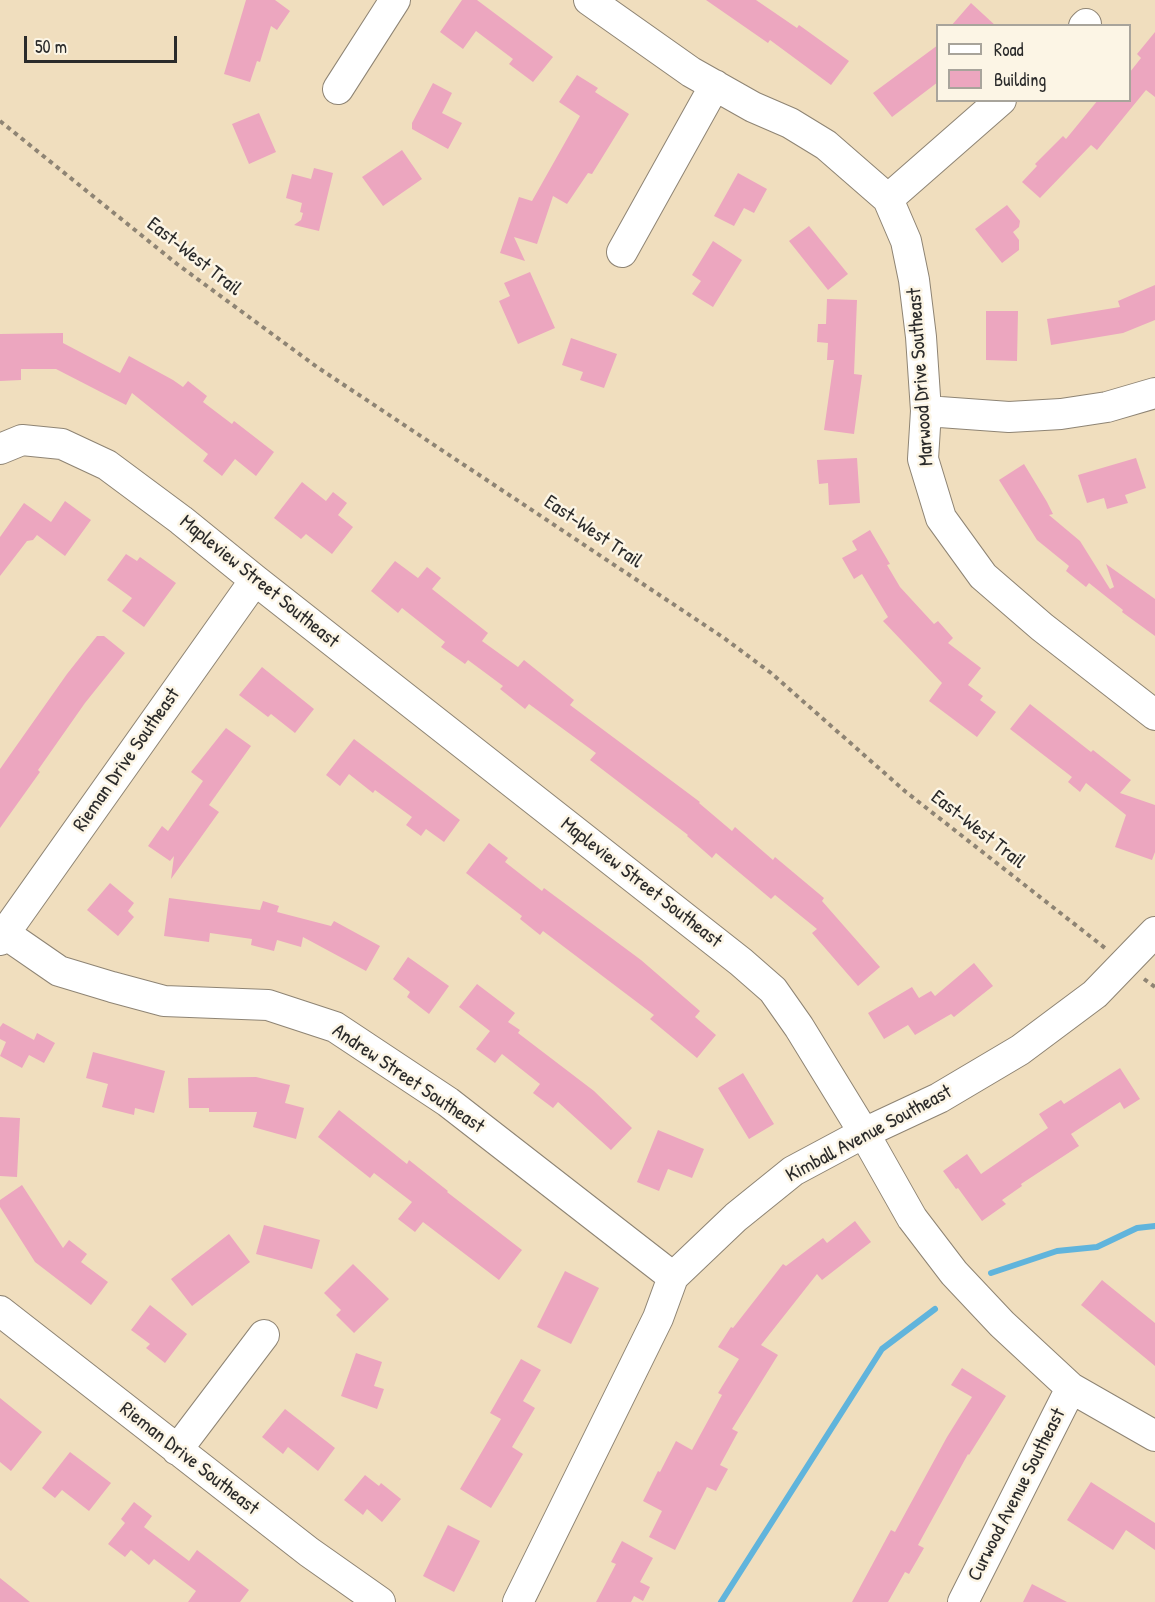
<!DOCTYPE html>
<style>
body{margin:0}
#map{position:relative;width:1155px;height:1602px;overflow:hidden;background:#f0debe;font-family:"Patrick Hand",sans-serif}
canvas{display:block}
.legend{position:absolute;left:936px;top:24px;width:195px;height:78px;box-sizing:border-box;background:#fcf5e5;border:2px solid #a8a49b;margin:0;padding:8px 10px;list-style:none;font-size:18px;color:#2b2b2b}
.legend li{display:flex;align-items:center;gap:12px;height:30px}
.legend b{width:30px;border:2px solid #a8a49b}
.scale{position:absolute;left:24px;top:36px;width:153px;height:27px;box-sizing:border-box;border:3px solid #2b2b2b;border-top:0;padding-left:8px;font-size:18px;line-height:21px;white-space:nowrap;color:#2b2b2b;-webkit-text-stroke:4px #fcf5e5;paint-order:stroke}
</style>
<div id="map">
<canvas width="1155" height="1602"></canvas>
<ul class="legend">
<li><b style="height:8px;background:#fff"></b>Road</li>
<li><b style="height:16px;background:#eca6bf"></b>Building</li>
</ul>
<div class="scale">50 m</div>
</div>
<script>
const g = document.querySelector('canvas').getContext('2d');
g.lineJoin = 'round';
const toPath = rows => new Path2D(rows.map(r => 'M' + r).join(''));
function stroke(path, color, width, dash) { g.strokeStyle = color; g.lineWidth = width; g.lineCap = dash ? 'butt' : 'round'; g.setLineDash(dash || []); g.stroke(path); }
function fill(path, color) { g.fillStyle = color; g.fill(path, 'evenodd'); }
function label(font, color, halo, rows, align = 'center') {
  g.font = font + ' "Patrick Hand",sans-serif'; g.lineWidth = 5; g.setLineDash([]); g.textBaseline = 'middle'; g.strokeStyle = halo; g.fillStyle = color; for (const [text, x, y, turn = 0] of rows) {
    g.save(); g.translate(x, y); g.rotate((+turn || 0) * Math.PI / 180); g.textAlign = isNaN(turn) ? turn : align; if (halo) g.strokeText(text, 0, 0); g.fillText(text, 0, 0); g.restore();
  }
}
const stream = toPath([
 [991,1273,1057,1251,1097,1247,1137,1228,1155,1226],
 [721,1602,882,1349,935,1309]
]);
const building = toPath([
 [246,0,275,0,290,11,277,30,271,26,260,62,257,61,250,82,224,74],
 [462,0,477,0,553,57,533,82,509,64,513,59,476,31,463,49,440,32],
 [706,0,756,0,797,28,799,25,849,61,831,85,770,40,768,43],
 [971,3,996,26,951,26],
 [1155,32,1155,97,1146,90,1097,150,1091,145,1040,198,1022,182,1037,166,1035,164,1063,136,1066,139,1098,100,1130,100,1130,72,1141,58,1137,54],
 [938,45,938,82,892,117,873,93],
 [577,75,598,88,595,92,629,114,592,174,588,173,567,204,553,196,537,244,514,237,525,261,500,253,519,197,532,201,580,116,559,102],
 [433,83,452,93,442,113,462,123,448,149,412,129,412,123],
 [259,113,276,152,249,164,232,124],
 [402,150,422,179,383,206,362,177],
 [314,168,333,173,319,231,294,225,301,220,303,213,300,212,302,203,286,198,292,174,311,179],
 [738,173,767,189,754,213,744,208,734,226,714,216],
 [1007,205,1020,221,1019,227,1013,232,1019,240,1019,250,1002,263,975,229],
 [809,226,848,274,828,290,789,241],
 [713,241,742,260,713,307,692,294,701,281,692,275],
 [530,272,555,328,518,344,499,301,510,296,504,283],
 [1155,285,1155,320,1123,333,1051,345,1047,319,1120,307,1118,301],
 [827,299,857,300,854,374,862,375,854,434,824,430,834,360,827,360,828,343,817,342,818,324,826,324],
 [986,311,1018,311,1017,361,986,360],
 [63,333,63,343,120,373,129,356,173,380,183,387,188,381,207,396,203,402,232,424,234,421,274,452,256,476,235,459,222,476,203,461,208,454,132,393,126,405,56,369,21,369,21,380,0,381,0,334],
 [571,338,617,354,604,388,580,380,583,372,562,365],
 [857,458,860,503,829,505,828,483,819,484,817,460],
 [1136,458,1146,488,1125,495,1128,503,1107,509,1104,498,1087,503,1078,475],
 [1024,464,1047,502,1053,514,1049,515,1080,541,1110,589,1114,587,1106,564,1155,599,1155,636,1122,612,1123,610,1089,583,1086,587,1066,571,1069,566,1037,540,999,480],
 [302,482,326,501,333,492,347,503,338,515,353,527,332,554,306,534,301,539,274,518],
 [65,501,91,520,65,556,37,535,33,540,27,541,0,576,0,537,24,503,51,522],
 [870,530,890,564,887,565,900,587,934,624,938,621,953,638,948,643,981,668,968,685,983,696,980,700,996,712,977,737,929,701,942,683,883,621,888,617,862,574,854,579,842,558,857,550,852,541],
 [126,554,137,561,140,557,176,583,144,627,122,611,132,598,107,580],
 [395,561,418,578,427,567,441,578,432,589,488,633,482,641,518,667,524,660,574,700,570,705,700,802,699,803,732,831,735,827,773,860,775,857,824,898,822,901,880,967,858,986,812,933,817,929,775,895,771,899,716,853,712,858,687,836,688,835,590,760,596,753,529,704,525,709,500,689,503,686,468,660,465,664,441,647,445,642,402,608,398,613,371,591],
 [97,636,104,636,125,653,85,703,38,770,40,772,0,828,0,769,67,674],
 [262,667,314,709,295,733,271,714,268,717,239,695],
 [1030,704,1091,752,1093,750,1131,780,1120,793,1155,805,1155,852,1152,860,1115,847,1126,815,1086,783,1080,792,1068,782,1072,777,1010,729],
 [226,728,251,746,209,805,219,812,171,879,174,856,170,861,148,846,162,826,168,831,203,781,191,772],
 [354,739,460,820,444,842,426,829,421,836,406,825,412,817,375,790,373,793,349,774,340,786,326,775],
 [489,843,508,858,505,862,542,891,544,888,641,960,700,1011,695,1017,716,1035,697,1058,650,1019,654,1015,543,931,540,935,520,919,522,916,466,873],
 [110,883,134,903,128,911,134,917,118,936,87,910],
 [169,898,260,910,263,901,279,906,277,912,331,926,334,921,380,946,366,971,303,937,301,947,277,940,274,951,251,945,252,939,210,933,209,942,164,936],
 [408,957,449,986,429,1014,407,997,410,992,393,979],
 [974,963,993,986,954,1017,951,1014,915,1035,908,1025,884,1039,868,1013,912,987,919,998,931,991,935,996],
 [477,984,515,1013,508,1022,520,1030,518,1033,594,1091,632,1128,611,1150,558,1102,553,1108,533,1093,540,1084,502,1054,495,1063,476,1049,490,1031,459,1007],
 [3,1023,34,1040,37,1033,55,1043,44,1063,29,1055,22,1068,0,1056,6,1042,0,1039,0,1027],
 [93,1052,165,1071,154,1113,135,1108,134,1115,102,1107,108,1084,86,1078],
 [1120,1068,1140,1099,1124,1109,1120,1102,1071,1134,1079,1146,1021,1184,1022,1186,1002,1200,1006,1204,982,1221,958,1188,956,1189,943,1171,967,1154,981,1174,1048,1128,1039,1114,1061,1100,1064,1104],
 [743,1073,774,1124,749,1139,718,1088],
 [256,1077,290,1085,285,1103,304,1108,296,1139,253,1127,257,1112,209,1112,209,1108,189,1108,188,1078],
 [339,1110,407,1164,409,1160,448,1191,447,1192,522,1250,499,1280,423,1222,415,1232,398,1219,412,1202,374,1173,370,1178,318,1137],
 [0,1117,20,1118,17,1177,0,1176],
 [658,1130,704,1149,692,1178,668,1169,659,1191,637,1182],
 [22,1185,63,1248,69,1240,87,1254,81,1262,108,1282,91,1305,35,1262,0,1207,0,1200],
 [855,1221,871,1242,822,1280,817,1274,761,1345,778,1355,732,1429,738,1432,720,1465,728,1469,716,1491,707,1487,675,1550,649,1537,662,1511,643,1501,658,1471,660,1472,676,1441,692,1450,722,1395,718,1393,739,1359,718,1347,731,1327,733,1328,783,1264,786,1266,823,1238,827,1243],
 [264,1225,320,1240,312,1269,256,1254],
 [229,1234,250,1262,192,1306,171,1279],
 [353,1264,389,1299,354,1333,336,1315,341,1310,324,1293],
 [565,1271,599,1288,571,1344,537,1327],
 [1102,1280,1155,1323,1155,1366,1081,1305],
 [150,1305,187,1334,165,1363,146,1348,150,1344,131,1330],
 [356,1353,382,1362,374,1386,384,1389,377,1409,341,1396],
 [521,1359,541,1370,523,1401,535,1408,512,1447,523,1454,491,1508,460,1489,501,1419,490,1413],
 [962,1368,1006,1396,969,1455,968,1454,918,1545,924,1548,909,1574,905,1572,888,1602,852,1602,891,1530,895,1532,947,1437,972,1397,951,1385],
 [0,1398,42,1432,11,1471,0,1462],
 [285,1409,335,1448,318,1471,288,1447,283,1454,262,1437],
 [70,1452,111,1483,89,1511,62,1490,55,1498,42,1488],
 [365,1475,379,1486,381,1483,401,1499,382,1522,367,1509,363,1515,344,1500],
 [1091,1482,1155,1523,1155,1550,1126,1530,1113,1550,1067,1520],
 [134,1502,152,1516,144,1527,189,1561,197,1550,249,1590,240,1602,188,1602,196,1591,154,1559,149,1565,131,1550,125,1557,108,1544,125,1523,121,1519],
 [448,1525,480,1541,454,1592,423,1576],
 [622,1541,653,1558,640,1582,650,1587,643,1601,634,1596,631,1602,596,1602,616,1564,611,1562],
 [0,1578,30,1602,0,1602],
 [1032,1584,1067,1602,1023,1602]
]);
const path = toPath([
 [0,121,177,264,317,367,724,638,771,673,906,792,1105,948],
 [1144,979,1155,987]
]);
const minor = toPath([
 [589,0,691,72,753,107,790,123,826,145,888,199,906,241,914,280,921,337,926,411,923,459,941,518,983,576,1042,627,1155,715],
 [1084,26,1086,24],
 [338,89,395,0],
 [888,199,1001,100],
 [622,252,715,85],
 [926,411,1009,417,1061,414,1107,407,1155,393],
 [0,449,22,440,62,444,107,465,181,520,255,580,741,962,773,990,799,1027,864,1133,912,1218,954,1273,1002,1324,1071,1388,1155,1436],
 [4,933,59,971,112,987,164,1001,268,1005,335,1027,448,1102,673,1277],
 [0,940,255,580],
 [0,1311,309,1552,380,1602],
 [177,1450,264,1335],
 [518,1602,658,1318,673,1277,736,1217,793,1171,864,1133,939,1098,1020,1050,1095,994,1155,932],
 [963,1602,1071,1388]
]);
const streetNames = [
 ["East-West Trail",194,257,38],
 ["Marwood Drive Southeast",921,377,-94],
 ["East-West Trail",593,532,34],
 ["Mapleview Street Southeast",259,582,39],
 ["Rieman Drive Southeast",127,760,-55],
 ["East-West Trail",978,830,38],
 ["Mapleview Street Southeast",641,883,38],
 ["Andrew Street Southeast",408,1079,34],
 ["Kimball Avenue Southeast",869,1134,-28],
 ["Rieman Drive Southeast",189,1459,38],
 ["Curwood Avenue Southeast",1017,1495,-63]
];
stroke(stream, '#60b4dc', 6);
fill(building, '#eca6bf');
stroke(minor, '#8e8474', 32);
stroke(path, '#8e8474', 4, [4.5, 4.5]);
stroke(minor, '#fff', 30);
label('20px', '#2b2b2b', '#fcf5e5', streetNames);
</script>
